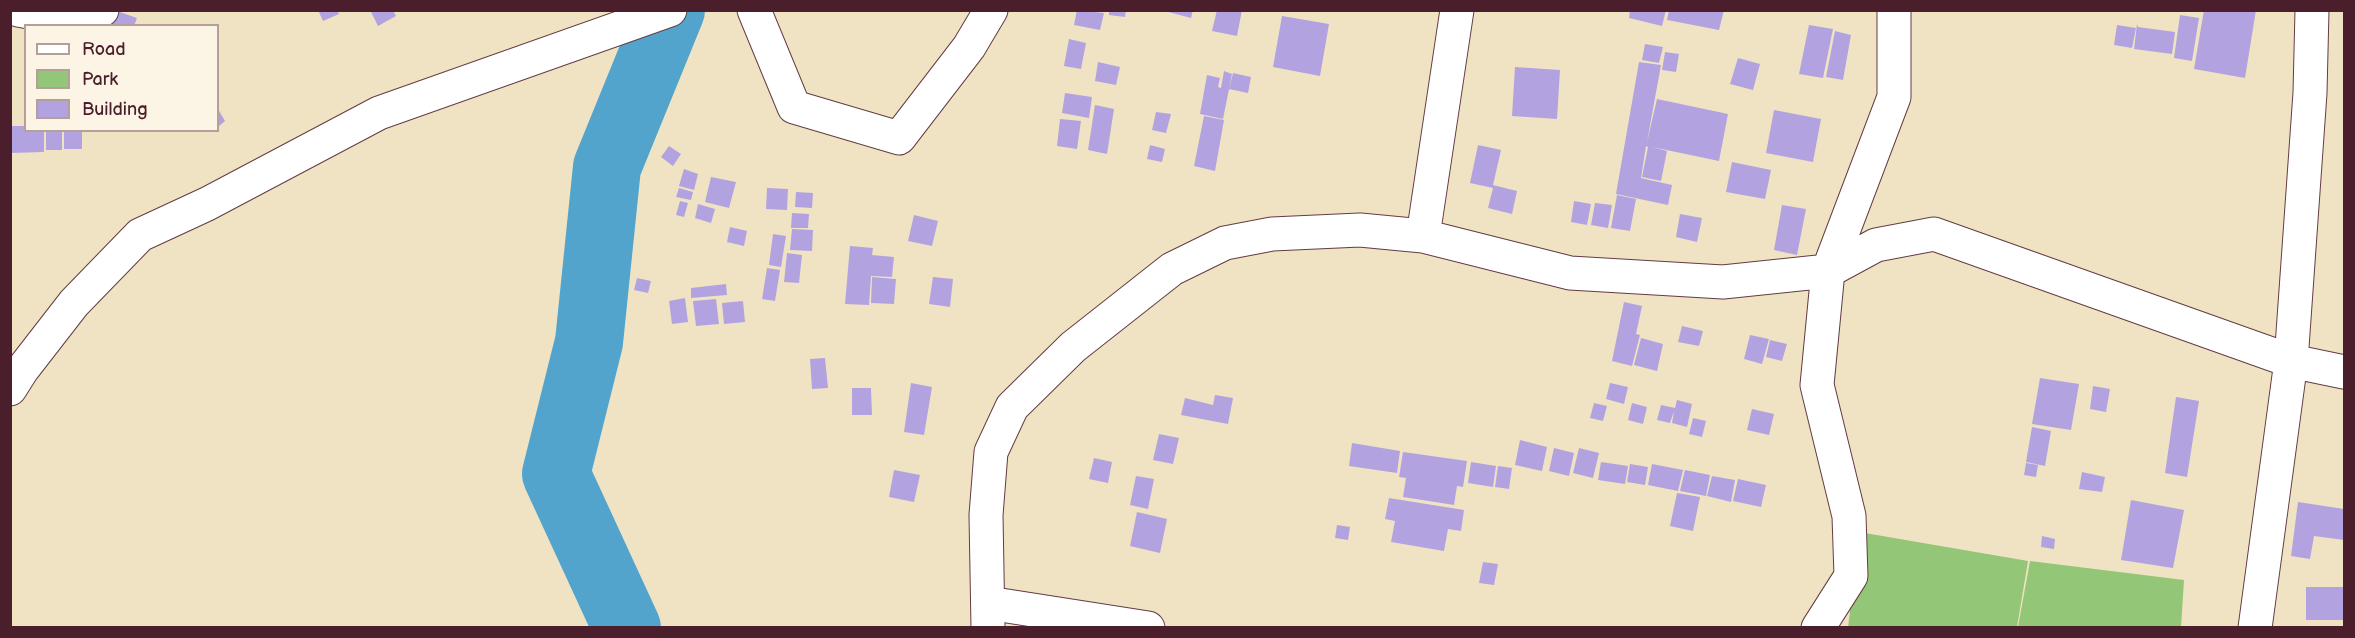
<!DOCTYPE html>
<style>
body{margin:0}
#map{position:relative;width:2355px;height:638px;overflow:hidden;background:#f0e3c4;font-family:"Balsamiq Sans",sans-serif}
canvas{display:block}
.frame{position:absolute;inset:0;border:12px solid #4a1f2b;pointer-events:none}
.legend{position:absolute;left:24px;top:24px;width:195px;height:108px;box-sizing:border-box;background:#fcf5e5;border:2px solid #b59f9b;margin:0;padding:8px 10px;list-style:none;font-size:18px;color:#4a1f2b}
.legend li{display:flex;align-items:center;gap:12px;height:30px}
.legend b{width:30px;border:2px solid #b59f9b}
</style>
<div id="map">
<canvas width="2355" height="638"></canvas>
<div class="frame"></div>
<ul class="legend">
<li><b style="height:8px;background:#fff"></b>Road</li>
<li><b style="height:16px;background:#93c677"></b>Park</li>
<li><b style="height:16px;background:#b2a3e0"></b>Building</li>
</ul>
</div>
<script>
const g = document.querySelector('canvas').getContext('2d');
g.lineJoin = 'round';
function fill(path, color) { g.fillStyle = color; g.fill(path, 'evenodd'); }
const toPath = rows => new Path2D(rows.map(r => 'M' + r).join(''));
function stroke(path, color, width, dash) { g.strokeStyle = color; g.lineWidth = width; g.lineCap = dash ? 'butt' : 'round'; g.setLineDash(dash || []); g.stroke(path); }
const green = toPath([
 [1859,532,2028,561,2017,627,1848,628],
 [2030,561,2184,580,2181,627,2018,627]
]);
const river = toPath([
 [627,628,556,474,589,342,607,167,671,10]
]);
const building = toPath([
 [114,10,137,18,134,26,109,26],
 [318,10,337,10,339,14,323,21],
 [370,10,393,10,396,16,378,26],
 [1077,10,1104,13,1100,30,1074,25],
 [1109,10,1126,10,1125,17,1109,15],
 [1161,10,1193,10,1191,18],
 [1217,10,1242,10,1237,36,1212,31],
 [1630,10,1666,10,1662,26,1629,18],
 [1669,10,1724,10,1719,30,1667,20],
 [2204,10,2256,10,2245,78,2194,69],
 [2180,15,2199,18,2192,61,2174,58],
 [1282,16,1329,24,1320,76,1273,67],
 [2137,24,2138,27,2175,32,2172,54,2134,49],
 [1809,25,1833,29,1823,78,1799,74],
 [2117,25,2136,28,2132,48,2114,45],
 [1835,31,1851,35,1843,80,1826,77],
 [1069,39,1086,43,1081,69,1064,66],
 [1645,44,1663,47,1659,63,1642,60],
 [1665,52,1679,54,1676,72,1662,70],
 [1738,58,1760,64,1753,90,1730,84],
 [1098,62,1120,67,1116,85,1095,81],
 [1639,62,1661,65,1647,142,1657,99,1728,114,1719,161,1652,147,1667,151,1661,181,1642,177,1648,147,1646,146,1641,178,1672,185,1668,205,1616,194],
 [1515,67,1560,70,1557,119,1512,116],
 [1224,71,1232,74,1223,119,1200,114,1207,75,1220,78,1218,87,1221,88],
 [1233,73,1251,77,1248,93,1229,89],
 [1065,93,1092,97,1089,118,1062,113],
 [1095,105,1114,109,1107,154,1088,150],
 [218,109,225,121,218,127],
 [1774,110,1821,119,1813,162,1766,153],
 [1156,112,1171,114,1166,133,1152,130],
 [1204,116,1224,120,1215,171,1194,166],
 [1060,119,1081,121,1077,149,1057,146],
 [10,126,26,126,26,130,44,130,44,152,10,153],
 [64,130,82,130,82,149,64,149],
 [46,132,62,132,62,150,46,150],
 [1150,145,1165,149,1162,162,1147,159],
 [1478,145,1501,150,1493,185,1517,191,1512,214,1488,208,1493,188,1470,183],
 [669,146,681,154,673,166,661,157],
 [1732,162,1771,170,1765,199,1726,192],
 [684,169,698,174,694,190,679,186],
 [711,177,736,182,729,208,705,202],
 [679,188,693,192,691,200,676,197],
 [767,188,788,189,787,210,766,209],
 [796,192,813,193,812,208,795,207],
 [1617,195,1636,199,1630,231,1611,228],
 [680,201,688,203,684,217,676,215],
 [1574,201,1591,204,1587,225,1571,222],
 [1595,203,1612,205,1608,228,1591,225],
 [698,204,715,209,711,223,695,218],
 [1782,205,1806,209,1797,255,1774,250],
 [792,213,809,214,808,228,791,228],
 [1680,214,1702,218,1697,242,1676,237],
 [914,215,938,221,932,246,908,241],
 [730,227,747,231,744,246,727,242],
 [792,229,813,230,812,251,790,250],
 [773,234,786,236,781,267,769,265],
 [850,246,873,248,872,255,894,257,892,277,871,276,869,305,845,304],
 [787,253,802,255,799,283,784,282],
 [767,268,780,270,775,301,762,299],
 [872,277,896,279,894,304,871,303],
 [933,277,953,279,950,307,929,304],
 [637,278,651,281,648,293,634,290],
 [726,284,727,295,691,298,691,288],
 [685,298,688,322,672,324,669,301],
 [716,299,719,324,696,326,693,301],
 [743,301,745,322,724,324,722,303],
 [1624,302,1642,306,1636,334,1640,335,1632,366,1612,361],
 [1682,326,1703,331,1699,346,1678,342],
 [1750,335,1769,339,1762,364,1744,359],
 [1641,338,1663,344,1657,371,1634,365],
 [1770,340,1787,344,1782,361,1766,357],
 [825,358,828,388,812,389,810,359],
 [2040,378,2079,384,2071,430,2032,424],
 [911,383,932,387,924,435,904,432],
 [1610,383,1628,387,1624,404,1606,399],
 [2093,386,2110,389,2106,412,2090,409],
 [852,388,871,388,872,415,852,415],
 [1215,395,1233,398,1228,424,1181,415,1185,398,1213,405],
 [2176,397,2199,401,2187,477,2165,473],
 [1677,400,1692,404,1687,427,1672,423,1674,411,1670,423,1657,420,1661,405,1675,408],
 [1594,403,1607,406,1603,421,1590,418],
 [1632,403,1647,407,1643,424,1628,420],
 [1752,409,1774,414,1769,435,1747,430],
 [1693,418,1706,421,1702,437,1689,434],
 [2032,427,2051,431,2045,466,2026,462],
 [1159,434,1179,438,1173,464,1153,460],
 [1520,440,1547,447,1542,471,1515,465],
 [1352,443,1400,451,1397,473,1349,466],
 [1554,448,1574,453,1569,476,1549,471],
 [1579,448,1599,453,1593,478,1573,473],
 [1403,452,1467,461,1463,487,1457,486,1454,505,1403,497,1406,478,1399,477],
 [1094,458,1112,462,1108,483,1089,479],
 [1471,462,1496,466,1493,487,1468,483],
 [1601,462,1628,466,1625,484,1598,480],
 [2026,463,2038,465,2036,477,2024,475],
 [1630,464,1648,467,1645,485,1627,482],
 [1652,464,1683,470,1678,491,1648,485],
 [1498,466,1512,468,1509,489,1495,487],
 [894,470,920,475,914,502,889,497],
 [1685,470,1710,475,1706,496,1680,491],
 [2082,472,2105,477,2102,492,2079,489],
 [1136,476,1154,479,1148,509,1130,505],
 [1712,476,1735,480,1731,502,1707,496],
 [1738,479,1766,485,1761,507,1733,501],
 [1677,493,1700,497,1693,531,1670,526],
 [1389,498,1464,510,1461,531,1448,529,1444,551,1391,542,1395,521,1385,519],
 [2131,500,2184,510,2173,568,2121,560],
 [2298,502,2344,509,2344,540,2314,536,2310,559,2291,556],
 [1137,512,1167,519,1160,553,1130,546],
 [1337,525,1350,527,1348,540,1335,538],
 [2042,536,2055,539,2054,549,2041,547],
 [1483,562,1498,564,1494,585,1479,583],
 [2306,587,2344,587,2344,620,2306,620]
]);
const street = toPath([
 [18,10,73,20,102,10],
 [754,10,794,107,899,138,969,47,991,10],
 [1423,236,1457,10],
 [10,389,22,370,74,303,140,235,207,204,379,113,670,10],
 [988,603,1148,628],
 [988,628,986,515,991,452,1012,407,1073,347,1172,269,1225,243,1272,234,1360,230,1423,236,1570,273,1723,282,1828,271,1876,245,1934,234,2291,361,2344,372],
 [1818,628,1851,576,1849,516,1817,385,1828,271,1894,97,1894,10],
 [2255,628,2291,361,2310,93,2312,10]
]);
fill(green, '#93c677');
stroke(river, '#53a4cd', 68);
fill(building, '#b2a3e0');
stroke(street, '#633c42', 35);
stroke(street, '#fff', 33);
</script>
